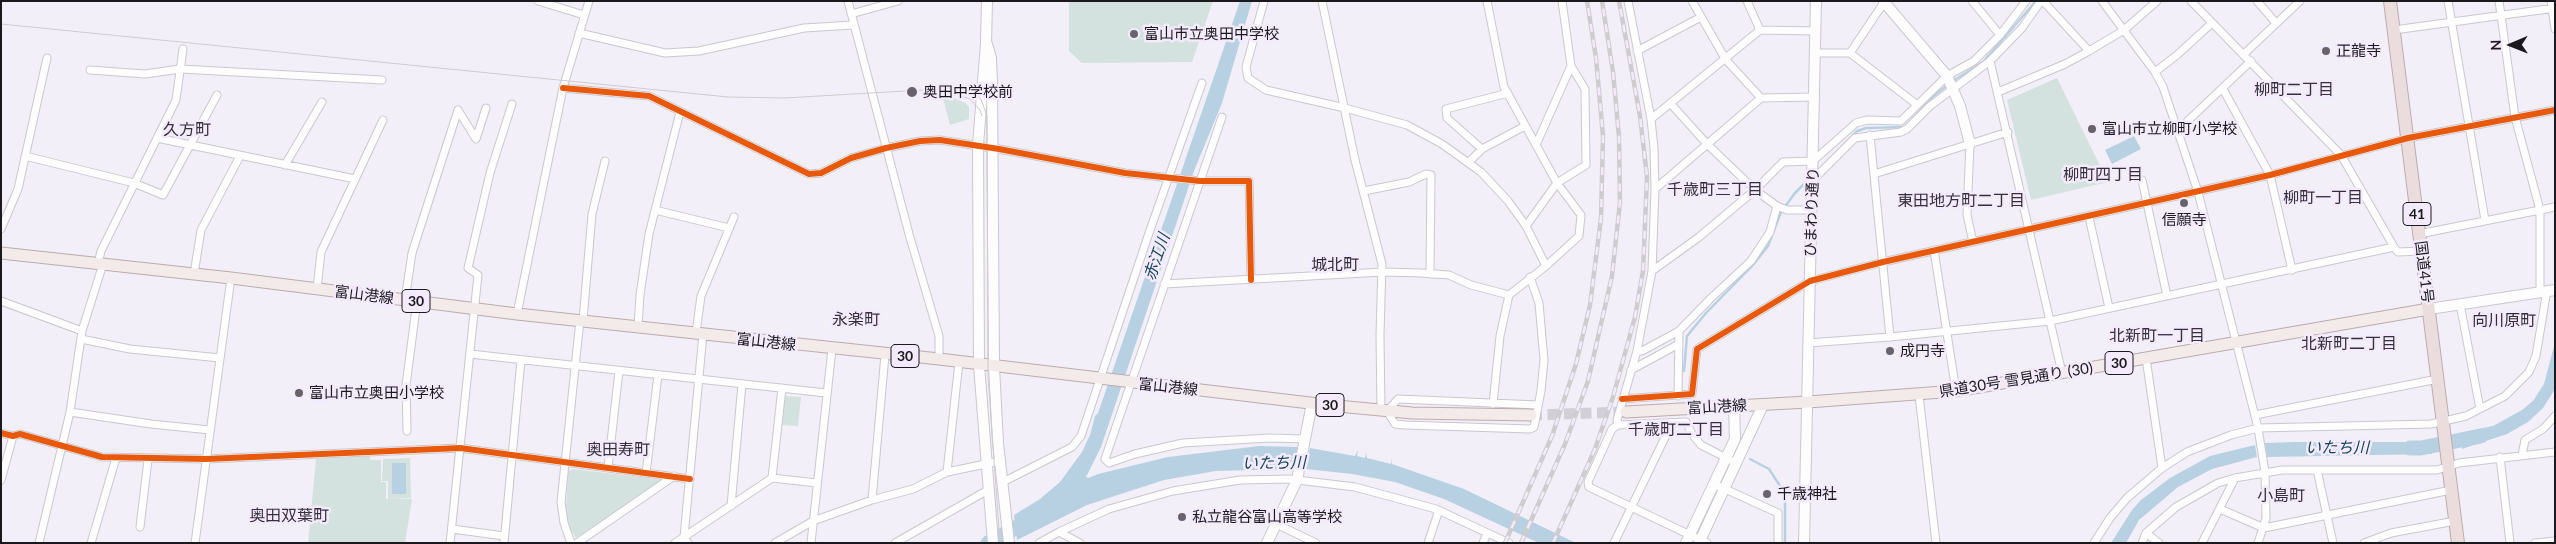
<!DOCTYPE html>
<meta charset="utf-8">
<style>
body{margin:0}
#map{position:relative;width:2556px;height:544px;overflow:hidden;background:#f3eff8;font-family:Lato,sans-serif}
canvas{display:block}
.frame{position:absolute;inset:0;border:2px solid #1b181e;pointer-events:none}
.north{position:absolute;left:2486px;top:20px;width:50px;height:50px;-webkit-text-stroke:4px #f3ebfc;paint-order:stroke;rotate:269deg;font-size:14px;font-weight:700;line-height:20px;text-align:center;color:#1b181e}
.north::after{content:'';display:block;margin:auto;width:18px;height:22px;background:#1b181e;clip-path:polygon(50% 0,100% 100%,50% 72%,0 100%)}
</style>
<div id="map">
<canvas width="2556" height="544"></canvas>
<div class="frame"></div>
<div class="north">N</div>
</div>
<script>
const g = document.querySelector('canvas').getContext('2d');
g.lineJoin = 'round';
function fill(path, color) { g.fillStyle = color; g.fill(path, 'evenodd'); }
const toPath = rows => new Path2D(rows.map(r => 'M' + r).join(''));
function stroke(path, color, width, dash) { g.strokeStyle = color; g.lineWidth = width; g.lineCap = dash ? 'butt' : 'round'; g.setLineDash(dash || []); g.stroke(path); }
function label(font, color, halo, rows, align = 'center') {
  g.font = font + ' Lato,"Noto Sans JP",sans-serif'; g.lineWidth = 5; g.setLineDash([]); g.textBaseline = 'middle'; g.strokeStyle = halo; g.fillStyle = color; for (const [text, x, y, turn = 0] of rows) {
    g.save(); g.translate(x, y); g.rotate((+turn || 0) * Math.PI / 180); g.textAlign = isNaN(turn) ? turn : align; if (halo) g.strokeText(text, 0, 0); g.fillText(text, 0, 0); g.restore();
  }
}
const green = toPath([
 [1069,1,1213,1,1192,62,1082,63,1069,51],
 [2057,78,2108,182,2031,200,2007,100],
 [943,98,954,98,965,103,969,107,969,119,950,125],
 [785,396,801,397,798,426,782,425],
 [370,456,370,460,381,460,381,482,386,482,386,499,388,499,388,481,382,481,383,459,410,458,411,498,391,499,412,499,405,543,308,543,316,459],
 [572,469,664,480,576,538,568,525,566,508,568,471]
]);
const water = toPath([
 [1240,1,1252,1,1222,103,1194,171,1101,447,1086,477,1088,478,1098,474,1168,457,1259,446,1298,447,1293,469,1216,471,1164,480,1087,505,1017,540,1014,515,1040,499,1060,482,1082,452,1090,435,1095,416,1098,413],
 [2134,136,2141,149,2112,164,2105,150],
 [2555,342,2555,389,2543,408,2528,422,2507,434,2462,449,2462,439,2460,439,2459,433,2493,426,2522,410,2533,401,2544,384],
 [2294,442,2430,442,2429,448,2431,449,2432,454,2267,457,2265,443],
 [2255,445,2257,457,2212,469,2178,487,2139,520,2126,543,2111,543,2132,510,2141,500,2170,478,2210,456],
 [1310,448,1355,456,1358,450,1357,456,1365,458,1366,452,1367,458,1391,464,1392,459,1392,464,1464,489,1576,543,1539,543,1444,499,1395,482,1352,474,1306,469],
 [392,463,406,463,406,494,392,494]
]);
const stream = toPath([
 [1953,81,1983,62,2036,1],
 [1913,118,1936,94,1949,84],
 [1817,172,1857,131,1866,128,1904,127],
 [1684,371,1687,336,1706,313,1753,265,1768,246,1781,212,1795,193,1809,179],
 [1750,459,1769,469,1782,489,1785,500,1785,543]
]);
const river = toPath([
 [2410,448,2421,448,2481,436],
 [988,543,1033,518]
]);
const primaryTunnel = toPath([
 [1531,415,1626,412]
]);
const street = toPath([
 [538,1,584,15],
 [848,1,909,234,939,336,939,359],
 [1264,1,1246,67,1248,78,1266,90,1345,108,1407,125,1442,144,1481,172,1508,201,1526,226,1546,266],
 [1322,1,1355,160,1382,264,1380,335,1381,410],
 [1487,1,1504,87,1557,183,1581,215,1579,236,1546,266,1509,295,1500,336,1493,404],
 [1692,1,1726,60,1761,98],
 [1747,1,1760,30],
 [1972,1,2000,35],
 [2043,1,2089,51],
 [2102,1,2155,72,2163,87,2198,192,2258,428,2265,472,2266,518,2258,543],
 [2191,1,2341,155,2394,247,2398,252,2421,251],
 [2257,1,2276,23],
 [2448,1,2485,220],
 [2499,1,2515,117,2540,210,2540,291],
 [2551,1,2555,29],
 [851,14,898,1],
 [2394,30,2555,8],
 [579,33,665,53,699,51,804,28,853,25],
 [1637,51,1701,17],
 [1815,53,1850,53,1885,1],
 [1850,53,1916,104],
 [2244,54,2300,1],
 [1990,61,2062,373],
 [90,70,145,74,180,69,382,80],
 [2155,72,2177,55,2212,23],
 [563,88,649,96,809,174,821,173,851,158,886,148,920,141,940,140,999,149,1125,173,1200,181,1249,181,1251,280],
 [2223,89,2270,175,2292,270],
 [1998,92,2065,64,2089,51,2124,30,2157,1],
 [1670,103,1707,144,1755,190,1777,206,1787,210,1812,210],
 [458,110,476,139,486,108],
 [1222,117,1105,459,1109,463,1135,454,1183,443,1269,438,1305,439],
 [1651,119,1760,30,1816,31],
 [2177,131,2251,61],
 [1870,135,1890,337],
 [157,138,355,179],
 [1970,144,1967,215,1973,242],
 [1536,145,1571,66,1562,1],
 [1482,149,1447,118,1446,109,1508,93],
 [25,156,134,183,163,195,217,95],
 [1469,162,1482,149,1525,126],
 [285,165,322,102],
 [1874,174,2008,132],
 [1813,180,1855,138,1901,132,1907,129,1930,106,1990,61,2022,28,2041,1],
 [2142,180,2167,296],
 [1655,189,1761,98,1815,97],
 [1364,191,1409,182,1426,174,1431,175,1430,274],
 [655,210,729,228],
 [2089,217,2109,308],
 [1526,226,1557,183,1586,165,1585,89,1571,66],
 [1,229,18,189,47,58],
 [2419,234,2555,207],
 [1934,250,1956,391],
 [98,264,101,251,176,100,183,49],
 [1652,271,1699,237,1755,190,1783,162,1813,161,1856,123,1867,120,1901,121,1947,76,1974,61,2000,35,2026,1],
 [194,274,201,230,240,156],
 [1530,277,1539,303,1544,360,1541,391,1534,427,1530,429,1405,425,1395,424,1387,411,1398,399,1538,405],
 [1164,284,1383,272,1421,273,1449,275,1471,285,1509,295],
 [317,289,321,252,383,120],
 [405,300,412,253,458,110],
 [1,301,82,331],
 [2460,304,2480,409],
 [517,314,563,88,589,1],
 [583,320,592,214,605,161],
 [638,326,640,295,649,234,680,112],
 [696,333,701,296,734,217],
 [81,339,130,349,220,358],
 [1808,343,1890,337,2050,321,2394,247],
 [1637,351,1642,351,1679,331,1711,298,1751,261,1770,232,1777,206],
 [470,354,826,393],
 [2146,358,2162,468],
 [1631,370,1677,345],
 [1919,395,1936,543],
 [1678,396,1679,331],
 [1622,399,1692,394,1697,349,1810,281,1883,262,2270,175,2408,138,2555,110],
 [70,412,151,424,210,430],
 [2255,415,2438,379],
 [1618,425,1617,420,1637,351,1652,271,1655,189,1654,148,1651,119,1628,1],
 [407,431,406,385,417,301],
 [1,433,13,436,20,434,102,457,206,459,460,448,690,479],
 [2522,455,2525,440,2543,429,2555,416],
 [2500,457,2510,543],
 [608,468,619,371],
 [2317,470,2333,543],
 [947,472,959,362],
 [646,473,658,375],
 [772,478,782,388],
 [1,480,13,436],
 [1003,482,1072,447,1081,436,1149,233,1202,83],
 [1714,484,1778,513,1778,543],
 [872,500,885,355],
 [731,506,742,384],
 [1436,509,1509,543],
 [2220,509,2264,528,2451,490],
 [1276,524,1316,543],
 [140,527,148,460],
 [452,529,504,536],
 [1059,532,1109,509,1173,491,1240,480,1289,479,1355,487,1436,509,1438,513,1428,543],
 [2146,533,2159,543],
 [39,543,70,412,82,331,103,264],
 [91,543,116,458],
 [195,543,231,278],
 [450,543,478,275,468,268,490,173,512,104],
 [504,543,521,360],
 [571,543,564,523,561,502,580,320],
 [577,543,674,476],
 [675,543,684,537,703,334],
 [688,543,684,537,772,478,817,483],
 [775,543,813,521,872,500,913,489,947,472,1000,461],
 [811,543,832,349],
 [895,543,988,490],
 [1039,543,1059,532,1080,543],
 [1483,543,1487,533],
 [1614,543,1672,423],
 [1707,543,1589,487,1588,482,1612,429,1618,425,1686,422,1692,434,1701,445,1736,463],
 [2094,543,2110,518,2127,498,2162,468,2187,452,2231,435,2258,428,2431,424,2466,416,2505,396,2529,372,2536,356,2547,290],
 [2142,543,2146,533,2176,507,2218,483,2235,478,2282,470,2437,470,2459,463,2555,452],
 [2202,543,2235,478],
 [2364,543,2391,533,2455,521],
 [2535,543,2555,541]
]);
const secondary = toPath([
 [987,1,986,43,978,145,979,365,993,543],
 [1884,2,1947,76,1960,106,1970,144],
 [987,44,991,58,992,83,994,367,998,443,1009,543],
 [2429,309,2555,290],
 [1267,543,1297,480,1312,403],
 [1686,543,1735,439,1734,406],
 [1699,543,1763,405],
 [1804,543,1816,1]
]);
const primary = toPath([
 [1,253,231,278,517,314,939,359,1327,405,1412,413,1531,415],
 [1626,412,1808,402,1956,391,2429,309]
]);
const highway = toPath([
 [2390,1,2458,543]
]);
const tram = toPath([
 [1,24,728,97,785,98,956,88,972,91,981,99,987,116,988,376,1000,543],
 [952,93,970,99,980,110,982,116]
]);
const rail = toPath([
 [1505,543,1552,436,1576,364,1590,305,1601,218,1603,136,1596,58,1587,1],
 [1521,543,1565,444,1588,381,1612,276,1620,202,1619,137,1613,72,1602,1],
 [1553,543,1595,449,1613,397,1635,317,1643,271,1647,177,1640,116,1619,1]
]);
const cycleway = toPath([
 [563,88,649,96,809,174,821,173,851,158,886,148,920,141,940,140,999,149,1125,173,1200,181,1249,181,1251,280],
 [1622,399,1692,394,1697,349,1810,281,1883,262,2270,175,2408,138,2555,110],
 [1,433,13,436,20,434,102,457,206,459,460,448,690,479]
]);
const markers = [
 [1134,34,5,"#67636a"],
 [2326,51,5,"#67636a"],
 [912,92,6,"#67636a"],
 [2092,129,5,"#67636a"],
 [2184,203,5,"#67636a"],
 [1890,351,5,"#67636a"],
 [299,393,5,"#67636a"],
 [1767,494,5,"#67636a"],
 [1182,517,5,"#67636a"]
];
const shields = [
 [2417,214,28],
 [416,301,28],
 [905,356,28],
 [2119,363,28],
 [1330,405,28]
];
const shieldNames = [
 ["41",2417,214],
 ["30",416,301],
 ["30",905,356],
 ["30",2119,363],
 ["30",1330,405]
];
const poiNames = [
 ["富山市立奥田中学校",1144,34],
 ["正龍寺",2336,51],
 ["奥田中学校前",923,92],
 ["富山市立柳町小学校",2102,129],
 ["信願寺",2184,220,"center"],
 ["成円寺",1900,351],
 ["富山市立奥田小学校",309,393],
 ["千歳神社",1777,494],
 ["私立龍谷富山高等学校",1192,517]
];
const streetNames = [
 ["ひまわり通り",1812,212,-88],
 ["国道41号",2424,272,83],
 ["富山港線",364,295,7],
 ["富山港線",766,342,6],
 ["県道30号 雪見通り (30)",2016,380,-9],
 ["富山港線",1168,387,6],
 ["富山港線",1717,407,-3]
];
const neighbourhoodNames = [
 ["柳町二丁目",2294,90],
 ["久方町",187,130],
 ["柳町四丁目",2103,175],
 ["千歳町三丁目",1715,190],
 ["柳町一丁目",2323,198],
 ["東田地方町二丁目",1961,201],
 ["城北町",1335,265],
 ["永楽町",856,320],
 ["向川原町",2504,321],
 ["北新町一丁目",2157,336],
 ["北新町二丁目",2349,344],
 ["千歳町二丁目",1676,430],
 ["奥田寿町",618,450],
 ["小島町",2281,496],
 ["奥田双葉町",289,516]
];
const waterNames = [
 ["赤江川",1157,257,-71],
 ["いたち川",2337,448],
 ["いたち川",1274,463,-1]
];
fill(green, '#d4e2df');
fill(water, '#b8d1e2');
stroke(stream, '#b8d1e2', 2.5);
stroke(river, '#b8d1e2', 15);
stroke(primaryTunnel, '#d3cfd7', 11, [11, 5.5]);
stroke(street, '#cbc7cf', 9);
stroke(secondary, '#cbc7cf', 12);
stroke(primary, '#bbabae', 13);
stroke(highway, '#bbabae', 14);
stroke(street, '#fdfdfe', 7);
stroke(secondary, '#fdfdfe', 10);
stroke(primary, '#f3eaea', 11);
stroke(highway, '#ebddde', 12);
stroke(tram, '#cecccf', 1);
stroke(rail, '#cecccf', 4.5);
stroke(rail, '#f3ebfc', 2.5, [8]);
stroke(cycleway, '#e8590c', 6);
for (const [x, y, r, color] of markers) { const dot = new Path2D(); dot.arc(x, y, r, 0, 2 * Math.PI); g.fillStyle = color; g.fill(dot); stroke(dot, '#f3ebfc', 2); }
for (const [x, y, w] of shields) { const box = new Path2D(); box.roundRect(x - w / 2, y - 11.5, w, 23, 4); g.fillStyle = '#f3ebfc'; g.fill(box); stroke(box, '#1b181e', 1); }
label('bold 14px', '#1b181e', null, shieldNames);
label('15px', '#1b181e', '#f3ebfc', poiNames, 'left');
label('15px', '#1b181e', '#f3ebfc', streetNames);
label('16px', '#352f3c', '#f3ebfc', neighbourhoodNames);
label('italic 16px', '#15455a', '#f3ebfc', waterNames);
</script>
